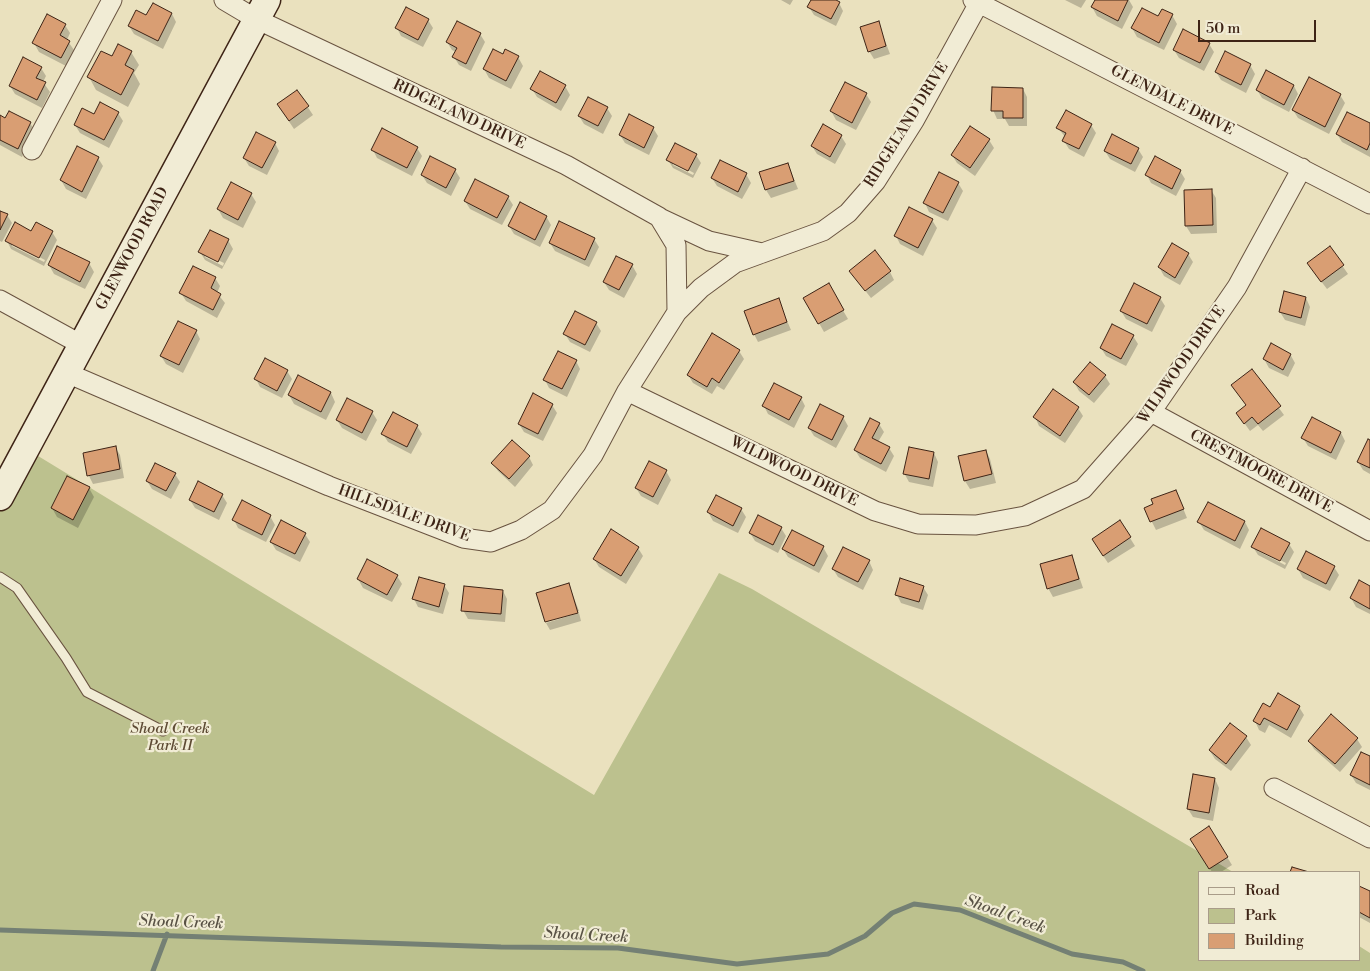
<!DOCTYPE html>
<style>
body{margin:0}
#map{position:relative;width:1370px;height:971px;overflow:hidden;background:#eae1be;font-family:"Libre Bodoni",serif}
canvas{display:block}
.legend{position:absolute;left:1198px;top:871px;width:162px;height:90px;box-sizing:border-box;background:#f1ecd5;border:1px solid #a99c89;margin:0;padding:6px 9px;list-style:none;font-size:15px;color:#3e2416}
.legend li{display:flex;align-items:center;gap:10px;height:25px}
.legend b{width:25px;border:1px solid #a99c89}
.scale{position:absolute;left:1198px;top:20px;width:118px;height:22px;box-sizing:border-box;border:2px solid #3e2416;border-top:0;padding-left:6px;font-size:15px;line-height:18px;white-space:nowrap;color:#3e2416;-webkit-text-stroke:4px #f1ecd5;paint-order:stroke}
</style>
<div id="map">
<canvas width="1370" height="971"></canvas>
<ul class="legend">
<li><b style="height:6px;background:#f1ecd5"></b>Road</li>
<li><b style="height:14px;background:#bcc18e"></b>Park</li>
<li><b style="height:14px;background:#d99e73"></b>Building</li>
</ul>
<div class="scale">50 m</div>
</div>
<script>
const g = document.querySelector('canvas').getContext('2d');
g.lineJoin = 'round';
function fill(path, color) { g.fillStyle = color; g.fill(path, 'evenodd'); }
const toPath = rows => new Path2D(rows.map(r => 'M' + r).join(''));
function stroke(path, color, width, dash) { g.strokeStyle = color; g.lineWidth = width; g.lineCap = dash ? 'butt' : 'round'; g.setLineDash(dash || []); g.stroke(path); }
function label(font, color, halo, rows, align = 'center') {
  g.font = font + ' "Libre Bodoni",serif'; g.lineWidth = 4.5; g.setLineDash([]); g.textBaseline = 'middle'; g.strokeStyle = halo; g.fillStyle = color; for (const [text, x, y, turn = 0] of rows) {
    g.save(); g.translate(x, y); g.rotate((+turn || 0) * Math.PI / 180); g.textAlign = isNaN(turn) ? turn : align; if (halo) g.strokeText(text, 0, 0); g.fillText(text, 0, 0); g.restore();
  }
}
const green = toPath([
 [25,448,594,795,719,573,752,589,1233,872,1199,872,1199,960,1359,960,1359,946,1370,953,1370,971,0,971,0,495]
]);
const shadow = toPath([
 [781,0,793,0,790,5],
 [812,0,834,0,839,3,843,11,836,26,814,15,809,7],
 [1065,0,1086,0,1081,8],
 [1096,0,1129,0,1133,7,1122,29,1097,16,1092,7],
 [172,14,176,22,163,49,134,34,129,26,147,17],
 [1172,15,1177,24,1164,50,1137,37,1132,28],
 [428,20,433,28,423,47,401,36,397,28],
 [457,22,480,34,485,42,471,71,459,65,454,57,456,52,452,50,447,42],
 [878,22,890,54,874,59,869,51],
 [65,25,70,33,67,40,74,50,66,66,39,52,34,43],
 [1209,44,1214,52,1204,71,1179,58,1174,50],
 [131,52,139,65,134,73,140,84,128,107,96,90,89,77,112,58],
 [1226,53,1250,65,1255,74,1246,93,1221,80,1216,72],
 [504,55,518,57,523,66,511,89,489,78,484,69],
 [41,68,46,76,43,82,50,92,42,108,15,94,10,86],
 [565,86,570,95,561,111,537,97,532,89],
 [1294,86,1298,94,1289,112,1262,98,1257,90],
 [1023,89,1027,97,1027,126,1009,126,1005,119,997,119,993,110],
 [297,91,313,115,294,129,278,105],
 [866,94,871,102,856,130,836,120,831,111],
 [1340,95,1345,103,1329,134,1298,118,1293,110],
 [607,108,612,116,603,134,584,124,579,116],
 [9,112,30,123,35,131,22,157,0,145,0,117,6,120],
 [118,113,123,121,109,148,80,133,75,125,94,116],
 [1091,125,1096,133,1084,157,1069,149,1064,141,1066,138,1058,128],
 [1370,125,1370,157,1342,142,1337,134],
 [653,128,658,136,649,155,625,143,620,135],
 [841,136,846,144,835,164,817,154,812,146],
 [989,140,994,148,975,176,957,163,952,155],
 [275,143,279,151,267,175,249,166,244,158],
 [417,148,422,156,412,176,377,158,373,150],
 [1138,149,1143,157,1135,172,1110,159,1105,151],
 [696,155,701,163,693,178,673,168,668,160],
 [673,162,694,173,693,175,673,165],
 [98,158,103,166,86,199,66,189,61,180],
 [788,164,798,189,771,198,766,190],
 [455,170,460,178,451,196,427,183,422,175],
 [1180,171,1185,179,1176,196,1151,183,1147,175],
 [746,174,751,183,742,199,717,186,712,178],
 [958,183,963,191,948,221,929,212,925,203],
 [1211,190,1216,198,1217,233,1191,234,1186,226],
 [251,194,256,202,243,228,223,218,218,209],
 [508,197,513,205,502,225,470,209,465,201],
 [0,212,7,215,12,223,2,242,0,241],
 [546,216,551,225,540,247,514,234,509,226],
 [932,220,937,228,923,256,900,244,896,236],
 [32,232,52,232,57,240,44,266,11,249,7,241],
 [12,243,45,260,44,262,12,246],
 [594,239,599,247,589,267,555,251,550,243],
 [228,240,233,249,222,269,205,260,200,252],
 [205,254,224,263,223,266,205,257],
 [1173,245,1188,254,1193,262,1180,285,1164,276,1159,267],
 [1330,248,1348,274,1327,289,1314,272],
 [89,263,94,272,85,289,54,274,49,265],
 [632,265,637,274,624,298,609,290,604,282],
 [890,272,894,280,871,298,856,279],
 [215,278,220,286,217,293,225,303,217,318,186,301,181,293],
 [828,285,848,319,824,332,805,298],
 [1160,298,1165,306,1152,332,1126,319,1121,311],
 [1306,298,1310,307,1305,326,1285,320,1280,312],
 [778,300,791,330,758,342,754,334],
 [596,323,601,331,590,352,570,342,565,334],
 [196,331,200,339,183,373,166,364,161,356],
 [1133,336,1138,344,1126,366,1106,356,1101,348],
 [739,351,744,359,724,390,717,386,712,394,693,383,688,375],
 [1290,354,1295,363,1288,377,1269,368,1264,359],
 [576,361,580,369,567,397,549,388,545,380],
 [287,371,292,379,282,398,260,387,256,379],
 [1252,371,1284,415,1263,431,1258,425,1250,431,1237,413,1247,406],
 [1105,376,1110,384,1094,403,1079,391,1074,382],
 [298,377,331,393,335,402,326,420,294,404,289,395],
 [801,398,805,406,794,428,768,414,764,406],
 [552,405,557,413,543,441,524,432,519,424],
 [1078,408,1083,416,1065,443,1039,426,1035,417],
 [372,412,377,420,366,441,342,428,337,420],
 [843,417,848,426,836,448,814,436,809,428],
 [1313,419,1341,433,1345,441,1336,460,1308,446,1303,438],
 [879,424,884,432,878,442,889,448,894,456,886,472,860,458,855,450],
 [417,426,422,434,411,454,388,442,383,434],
 [1370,441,1370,474,1363,470,1358,462],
 [115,447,120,455,124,478,93,484,89,476,84,454],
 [986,451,990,459,996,483,970,489,965,481],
 [934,453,938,462,933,487,909,482,904,473],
 [529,457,533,465,515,487,498,471,493,463],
 [666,471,671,480,658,505,641,496,636,488],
 [175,474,180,482,171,499,152,489,147,481],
 [89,488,94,497,78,528,57,517,52,508],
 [1176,491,1187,518,1156,530,1145,508],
 [222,495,227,503,219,520,195,508,190,500],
 [242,502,270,516,275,525,266,542,238,528,234,520],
 [741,509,746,517,738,533,713,521,708,512],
 [1120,522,1135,546,1108,563,1098,548],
 [1199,522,1245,522,1249,530,1240,549,1204,530],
 [781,528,786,536,778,553,755,541,750,533],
 [611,531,638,548,643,556,626,584,599,567,594,559],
 [305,534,310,542,300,562,276,550,271,542],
 [1289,544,1294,552,1285,569,1258,555,1253,547],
 [1258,549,1286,563,1285,565,1258,551],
 [823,547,828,556,819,573,788,557,783,549],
 [1072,556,1083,588,1053,597,1048,588],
 [869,561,873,570,863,590,838,577,833,569],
 [1334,567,1339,575,1330,591,1303,578,1298,569],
 [397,576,402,584,392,602,363,588,358,579],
 [444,585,449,593,443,614,418,607,414,599],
 [569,585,579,611,546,620],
 [923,587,928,595,923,610,901,603,897,595],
 [1370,587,1370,614,1356,607,1351,598],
 [503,591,507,599,505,622,468,619,463,610],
 [579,613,581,621,550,630,546,623],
 [1299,707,1304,715,1291,738,1269,725,1265,733,1259,730,1255,721,1270,708],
 [1246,737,1251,745,1231,771,1215,759,1210,751],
 [1357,739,1362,747,1340,772,1314,749,1309,741],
 [1370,758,1370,790,1356,783,1351,775],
 [1215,779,1219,788,1213,821,1193,817,1188,809],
 [1196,847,1227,857,1232,865,1221,872,1212,872],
 [1359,887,1370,893,1370,923,1359,917]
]);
const stream = toPath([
 [0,930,501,947,618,948,737,964,828,954,865,936,892,913,914,904,960,910,1072,954,1123,962,1143,971],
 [153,971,167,934]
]);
const building = toPath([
 [811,0,836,0,840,2,831,19,807,7,811,0],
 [1095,0,1128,0,1118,21,1091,7,1095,0],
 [153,3,172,13,158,41,128,26,136,10,146,15,153,3],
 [406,7,429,19,418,40,395,28,406,7],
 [1142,8,1158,16,1162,9,1173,14,1159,43,1131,28,1142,8],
 [47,14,66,24,60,35,70,41,61,58,32,43,47,14],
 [457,21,481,33,466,64,452,57,457,48,446,42,457,21],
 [879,21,886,46,868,52,860,27,879,21],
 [1183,29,1210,43,1200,63,1173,50,1183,29],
 [118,44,132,51,125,65,134,70,121,95,87,77,101,51,112,56,118,44],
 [493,49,503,54,505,49,519,56,506,81,483,69,493,49],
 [1225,51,1251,64,1241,85,1215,72,1225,51],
 [23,57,42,67,36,78,46,82,37,100,9,86,23,57],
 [1266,70,1294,85,1284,105,1256,90,1266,70],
 [540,71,566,85,556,103,530,89,540,71],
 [1309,77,1341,94,1325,127,1292,110,1309,77],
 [845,82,867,93,852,123,830,111,845,82],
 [992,87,1023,88,1023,118,1003,118,1003,111,991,111,992,87],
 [297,90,309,106,289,121,277,104,297,90],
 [588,97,608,107,598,126,578,116,588,97],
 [100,102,119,112,104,140,74,125,82,108,94,114,100,102],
 [1066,110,1092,124,1079,149,1062,141,1066,133,1056,128,1066,110],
 [9,111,31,122,18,149,0,140,0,115,5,118,9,111],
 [1347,112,1370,123,1370,143,1367,150,1336,134,1347,112],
 [629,114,654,127,644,148,619,135,629,114],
 [823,124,842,135,830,157,811,146,823,124],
 [970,126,990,139,970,168,951,155,970,126],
 [382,128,418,147,407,168,371,150,382,128],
 [256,132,276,142,262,168,243,158,256,132],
 [1112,134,1139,148,1131,164,1104,151,1112,134],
 [675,143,697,154,688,171,666,160,675,143],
 [77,146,99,157,82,192,60,180,77,146],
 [430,156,456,169,446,188,421,175,430,156],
 [1155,156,1181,170,1172,189,1145,175,1155,156],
 [720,160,747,173,738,192,711,178,720,160],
 [788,163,794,181,765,190,759,172,788,163],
 [939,172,959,182,943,213,923,203,939,172],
 [475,179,509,196,497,218,464,201,475,179],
 [231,182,252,193,238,220,217,209,231,182],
 [1212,189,1213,225,1185,226,1184,190,1212,189],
 [520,202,547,216,535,240,508,226,520,202],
 [909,207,933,219,918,248,894,236,909,207],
 [0,211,8,214,0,230,0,211],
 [559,221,595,238,585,260,549,243,559,221],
 [15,222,31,231,36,222,53,231,39,258,5,241,15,222],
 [210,230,229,239,218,262,198,252,210,230],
 [1172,243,1189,253,1175,278,1158,267,1172,243],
 [57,246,90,262,80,282,48,265,57,246],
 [1330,246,1344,265,1321,282,1307,263,1330,246],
 [875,250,891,271,865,291,849,271,875,250],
 [616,256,633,264,619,290,603,282,616,256],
 [193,266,216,277,211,288,221,294,213,310,179,293,193,266],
 [829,283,844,310,818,324,803,298,829,283],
 [1134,283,1161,297,1147,324,1120,311,1134,283],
 [1284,291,1306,297,1301,318,1279,312,1284,291],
 [779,298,787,322,753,335,744,311,779,298],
 [575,311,597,322,585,345,563,334,575,311],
 [178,321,197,330,179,365,160,356,178,321],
 [1112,324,1134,335,1121,359,1100,348,1112,324],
 [712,333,740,350,719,383,712,378,707,387,687,375,712,333],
 [1271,343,1291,354,1283,370,1263,359,1271,343],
 [558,351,577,360,562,389,543,380,558,351],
 [265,358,288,370,277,391,254,379,265,358],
 [1090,362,1106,375,1089,395,1073,382,1090,362],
 [1252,369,1281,406,1258,424,1252,417,1244,424,1236,413,1246,405,1231,385,1252,369],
 [298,375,331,392,321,412,288,395,298,375],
 [774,383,802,397,789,420,762,406,774,383],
 [1053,389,1079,407,1060,436,1033,417,1053,389],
 [533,393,553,404,538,434,518,424,533,393],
 [347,398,373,411,362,433,336,420,347,398],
 [820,404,844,416,832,440,808,428,820,404],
 [393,412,418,425,407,447,381,434,393,412],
 [1312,417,1341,432,1331,453,1301,438,1312,417],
 [870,418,880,423,872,438,890,447,881,464,854,450,870,418],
 [1368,439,1370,440,1370,468,1357,462,1368,439],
 [512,440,530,456,509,479,491,463,512,440],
 [116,446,120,469,87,476,83,453,116,446],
 [909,447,934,452,929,479,903,474,909,447],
 [986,450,992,474,964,481,958,456,986,450],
 [649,461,667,470,653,497,635,488,649,461],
 [155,463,176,473,166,491,146,481,155,463],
 [67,476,90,487,73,520,51,508,67,476],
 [198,481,223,494,214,512,189,500,198,481],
 [1176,490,1184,509,1150,522,1144,508,1153,504,1151,499,1176,490],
 [716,495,742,508,733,526,707,512,716,495],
 [242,500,271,515,262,535,232,520,242,500],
 [1208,502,1245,521,1235,541,1197,522,1208,502],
 [758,515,782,527,773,545,749,533,758,515],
 [281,520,306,533,295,554,270,542,281,520],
 [1120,520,1131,537,1103,556,1092,539,1120,520],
 [1261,528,1290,543,1280,561,1251,547,1261,528],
 [611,529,639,547,621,576,593,559,611,529],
 [792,530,824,546,814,566,782,549,792,530],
 [843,547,870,560,858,582,832,569,843,547],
 [1306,551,1335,566,1326,584,1297,569,1306,551],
 [1072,555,1079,579,1047,589,1040,564,1072,555],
 [367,559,398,575,387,595,357,579,367,559],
 [419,577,445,584,439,607,412,599,419,577],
 [900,578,924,586,919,602,895,595,900,578],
 [1359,580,1370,586,1370,609,1350,598,1359,580],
 [569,583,578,613,545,622,536,593,569,583],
 [464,586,503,590,501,614,461,611,464,586],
 [1278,693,1300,706,1287,730,1264,718,1260,725,1253,721,1263,703,1270,707,1278,693],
 [1331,714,1358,738,1335,764,1308,741,1331,714],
 [1230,723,1247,736,1226,764,1209,750,1230,723],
 [1361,752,1370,756,1370,785,1350,775,1361,752],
 [1193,774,1215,778,1209,813,1187,809,1193,774],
 [1209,826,1228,857,1209,869,1190,839,1209,826],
 [1292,867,1309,872,1290,872,1292,867],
 [1359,886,1370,891,1370,918,1359,912,1359,886]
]);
const lane = toPath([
 [0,577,17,588,66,658,87,692,163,731]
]);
const street = toPath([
 [224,0,256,19,566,165,659,217,676,245,677,312],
 [973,0,1370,204],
 [32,150,112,0],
 [660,218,709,241,762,253],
 [0,300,82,345],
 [67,373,329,486,463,538,491,542,521,530,552,510,593,455,627,391,677,312,701,288,735,263,823,231,848,213,876,181,914,121,979,3],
 [627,391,875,511,918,524,976,525,1025,516,1083,489,1151,412,1237,287,1302,168],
 [1151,412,1370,531],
 [1274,788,1370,838]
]);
const secondary = toPath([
 [0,497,267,0]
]);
const streetNames = [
 ["GLENDALE DRIVE",1172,101,27],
 ["RIDGELAND DRIVE",459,115,25],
 ["RIDGELAND DRIVE",907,125,-58],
 ["GLENWOOD ROAD",133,249,-62],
 ["WILDWOOD DRIVE",1182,365,-55],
 ["WILDWOOD DRIVE",794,472,26],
 ["CRESTMOORE DRIVE",1261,472,28],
 ["HILLSDALE DRIVE",404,514,20]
];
const parkNames = [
 ["Shoal Creek",170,729],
 ["Park II",170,746]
];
const waterNames = [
 ["Shoal Creek",1005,915,20],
 ["Shoal Creek",181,923,2],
 ["Shoal Creek",586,936,3]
];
fill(green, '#bcc18e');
fill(shadow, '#0003');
stroke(stream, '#748074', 5);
fill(building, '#d99e73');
stroke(building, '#3e2416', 1);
stroke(lane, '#695340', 11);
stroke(street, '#695340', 21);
stroke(secondary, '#3e2416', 29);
stroke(lane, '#f1ecd5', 9);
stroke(street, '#f1ecd5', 19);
stroke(secondary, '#f1ecd5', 26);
label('15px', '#3e2416', '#f1ecd5', streetNames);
label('italic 15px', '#5e4b34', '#f1ecd5', parkNames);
label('italic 16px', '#595245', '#f1ecd5', waterNames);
</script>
